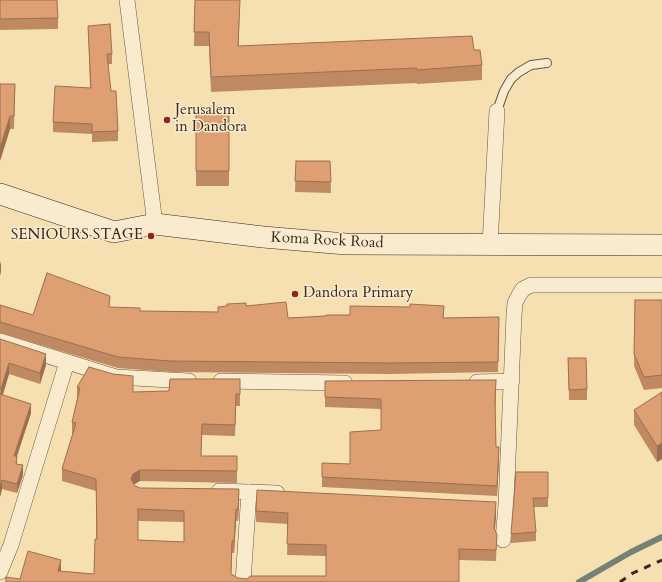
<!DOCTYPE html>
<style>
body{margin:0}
canvas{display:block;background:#f6e0b2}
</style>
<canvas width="662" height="582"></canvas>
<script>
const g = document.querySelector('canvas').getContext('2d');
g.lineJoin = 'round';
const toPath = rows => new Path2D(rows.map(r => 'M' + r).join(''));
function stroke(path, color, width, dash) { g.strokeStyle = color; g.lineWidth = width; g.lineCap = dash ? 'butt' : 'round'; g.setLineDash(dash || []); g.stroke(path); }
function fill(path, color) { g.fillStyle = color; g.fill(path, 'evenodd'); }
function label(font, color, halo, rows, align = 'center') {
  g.font = font + ' Cardo,serif'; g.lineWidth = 3; g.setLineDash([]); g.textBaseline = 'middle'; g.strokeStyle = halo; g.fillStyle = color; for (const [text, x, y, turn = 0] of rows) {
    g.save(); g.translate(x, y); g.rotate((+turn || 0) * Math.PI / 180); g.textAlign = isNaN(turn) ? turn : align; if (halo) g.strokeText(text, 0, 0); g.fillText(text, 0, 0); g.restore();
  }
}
const stream = toPath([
 [579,582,631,552,662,537]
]);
const lane = toPath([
 [497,111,504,91,511,79,519,72,531,65,547,63]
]);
const street = toPath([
 [127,0,155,224],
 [490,245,497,111],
 [0,341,116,377,189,381],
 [221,381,345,383],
 [477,382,512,381],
 [219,491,277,493],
 [503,540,506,505,514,315,515,303,519,295,523,289,531,285,662,285],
 [0,572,11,545,67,362],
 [243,582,249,492]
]);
const secondary = toPath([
 [0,194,114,232,155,224,263,237,346,244,662,245]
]);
const rail = toPath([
 [620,582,633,573,662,560]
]);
const wall = toPath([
 [0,0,58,18,58,29,0,30],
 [195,0,239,46,474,50,482,65,482,80,417,84,417,83,211,92,209,46,194,46],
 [88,26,112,54,112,64,108,64,111,91,118,131,118,141,92,142,92,134,53,132,53,122,90,88],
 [15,84,14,129,10,129,0,161],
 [196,107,229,107,229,186,196,186],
 [296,161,330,161,331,193,295,192],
 [635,300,662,300,662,388,644,390,634,366],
 [0,305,33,315,110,307,140,311,218,312,246,306,288,318,350,315,350,306,444,318,499,328,498,372,391,374,170,372,118,368,0,333],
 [0,339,46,365,40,384,9,374,3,395,31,413,17,456,17,464,23,475,17,493,2,489,0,497],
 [568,358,587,389,587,400,569,400],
 [240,379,240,406,236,406,235,436,202,435,201,456,237,456,237,483,140,481,134,484,135,486,140,488,239,501,238,521,236,521,234,553,232,553,231,575,238,578,247,579,326,576,326,556,287,555,288,524,256,522,256,511,496,514,495,530,497,535,496,561,459,560,459,582,20,579,61,571,94,574,96,539,96,491,62,481,62,469,73,434,72,434,72,422,77,399,77,387,133,392,169,391],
 [138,521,184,522,184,542,138,540],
 [325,381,496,390,495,408,496,447,499,457,497,496,322,487,322,463,350,464,381,430,381,409,325,407],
 [662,392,662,459,657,462,634,425,634,410],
 [548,472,548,507,534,507,536,532,536,541,511,543,511,534]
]);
const shadedWall = toPath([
 [240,0,238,60,238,46],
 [10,116,10,129,0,161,0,148],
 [1,261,1,272,0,276,0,265],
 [46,354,46,365,40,384,40,373],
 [9,363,9,374,1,399,1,389],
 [496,380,496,390,495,411,495,401],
 [31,404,31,413,14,465,14,456],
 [662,443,662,459,657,462,657,446],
 [499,447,499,457,497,496,497,486],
 [23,465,23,475,17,493,17,484],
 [140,470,140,481,133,485,131,479,133,474],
 [2,480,2,489,0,497,0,487],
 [239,489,239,501,238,521,238,510],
 [496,502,496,514,494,539,494,528],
 [236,509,236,521,234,553,234,541],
 [61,560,61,571,58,571]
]);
const building = toPath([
 [0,0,57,0,58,18,0,19,0,0],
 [195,0,240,0,238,46,472,36,474,50,480,50,482,65,417,70,417,68,211,77,209,32,194,32,195,0],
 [110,24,112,54,107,54,111,91,116,91,118,131,92,132,92,124,53,122,55,86,91,88,88,26,110,24],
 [0,84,15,84,14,116,10,116,0,148,0,84],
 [196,107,229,107,229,171,196,171,196,107],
 [296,161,330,161,331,182,295,181,296,161],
 [47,273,110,296,109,307,140,308,140,311,218,312,218,307,227,306,227,304,246,303,246,306,286,302,288,318,326,316,326,315,350,315,350,306,410,307,410,304,444,306,443,318,499,317,498,362,391,363,170,361,118,357,0,322,0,305,33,315,47,273],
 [635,300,662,300,662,375,644,377,634,354,635,300],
 [0,339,46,354,40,373,9,363,1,389,0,388,0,339],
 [568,358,586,358,587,389,569,390,568,358],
 [89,367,113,374,133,376,133,392,169,391,170,379,240,379,240,394,236,394,235,425,202,424,201,456,237,456,237,471,140,470,133,474,131,479,135,486,140,488,239,489,238,510,236,509,234,541,232,541,231,574,238,578,247,579,250,576,326,576,326,545,287,544,288,513,256,511,257,490,496,502,494,528,497,535,496,550,459,549,459,582,6,582,6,577,20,579,28,551,61,560,58,571,94,574,95,539,97,539,96,479,62,469,76,423,72,422,80,388,77,387,89,367],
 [138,509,184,511,184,542,138,540,138,509],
 [496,380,495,401,496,447,499,447,497,486,322,477,322,463,350,464,350,432,381,430,381,399,325,397,325,381,496,380],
 [662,392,662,443,657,446,634,410,662,392],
 [0,394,31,404,14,456,17,456,16,464,23,465,17,484,2,480,0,487,0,394],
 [516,472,548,472,548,498,533,498,536,532,511,534,516,472]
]);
const markers = [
 [167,120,4,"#8f2418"],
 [151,236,4,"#8f2418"],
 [295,294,4,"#8f2418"]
];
const poiNames = [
 ["Jerusalem",175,111],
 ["in Dandora",175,128],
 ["SENIOURS STAGE",143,236,"right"],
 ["Dandora Primary",303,294]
];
const streetNames = [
 ["Koma Rock Road",327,241,3]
];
stroke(stream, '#768076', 6);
stroke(lane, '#6a5442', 10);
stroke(street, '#6a5442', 16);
stroke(secondary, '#3b251d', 22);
stroke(lane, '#f9ebcd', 8);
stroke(street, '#f9ebcd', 15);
stroke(secondary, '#f9ebcd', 21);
stroke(rail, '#3b251d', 3, [7, 7]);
fill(wall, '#bf8962');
fill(shadedWall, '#9b6f50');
fill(building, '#de9f72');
stroke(building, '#9b6f50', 1);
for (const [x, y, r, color] of markers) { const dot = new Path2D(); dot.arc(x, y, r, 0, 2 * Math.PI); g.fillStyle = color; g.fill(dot); stroke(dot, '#f9ebcd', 1.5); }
label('15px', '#3b251d', '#f9ebcd', poiNames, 'left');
label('15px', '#3b251d', '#f9ebcd', streetNames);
</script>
